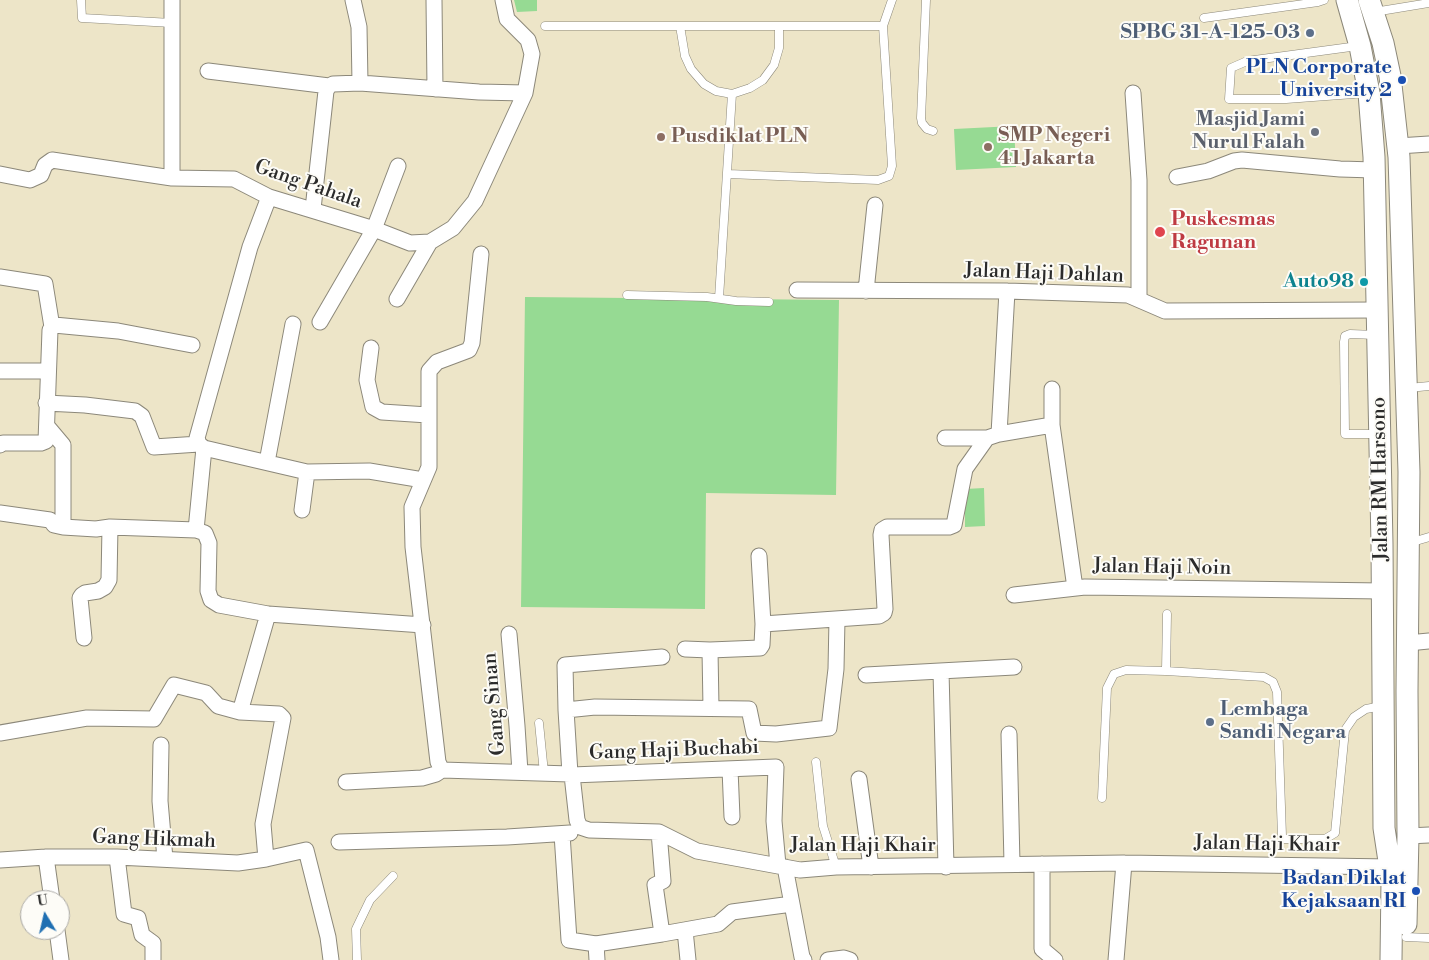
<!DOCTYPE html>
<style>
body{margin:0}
#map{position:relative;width:1429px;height:960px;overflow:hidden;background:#ede5c8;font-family:"Libre Bodoni",serif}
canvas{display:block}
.north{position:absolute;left:20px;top:890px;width:50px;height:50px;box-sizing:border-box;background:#fdfcf7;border:1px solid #a9a8a5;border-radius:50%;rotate:351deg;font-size:14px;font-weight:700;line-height:20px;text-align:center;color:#2b2b2b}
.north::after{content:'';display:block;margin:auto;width:18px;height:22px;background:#1f6fb2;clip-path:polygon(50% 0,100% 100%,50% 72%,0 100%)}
</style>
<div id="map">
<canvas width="1429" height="960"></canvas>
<div class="north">U</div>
</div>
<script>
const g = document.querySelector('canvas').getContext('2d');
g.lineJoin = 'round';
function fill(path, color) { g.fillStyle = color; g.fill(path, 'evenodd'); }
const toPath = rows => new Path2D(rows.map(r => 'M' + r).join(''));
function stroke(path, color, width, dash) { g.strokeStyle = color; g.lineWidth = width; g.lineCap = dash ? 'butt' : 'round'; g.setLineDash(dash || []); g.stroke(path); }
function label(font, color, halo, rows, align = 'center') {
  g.font = font + ' "Libre Bodoni",serif'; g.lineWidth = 4; g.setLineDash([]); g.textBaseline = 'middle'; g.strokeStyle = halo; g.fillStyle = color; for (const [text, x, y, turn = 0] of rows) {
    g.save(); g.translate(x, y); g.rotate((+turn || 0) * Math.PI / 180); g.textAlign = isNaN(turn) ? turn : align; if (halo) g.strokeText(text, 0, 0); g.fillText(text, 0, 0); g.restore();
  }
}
const green = toPath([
 [514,0,537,0,537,11,517,12],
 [1014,126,1016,167,956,170,954,129],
 [525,297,839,300,836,495,706,493,705,609,521,607],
 [984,488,985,526,965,527,965,489]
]);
const lane = toPath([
 [81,0,82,18,172,23],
 [926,0,921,118,922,123,927,129,933,131],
 [1374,12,1429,3],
 [1204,18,1318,2,1324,0],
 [545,26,883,26,892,0],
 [680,26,685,56,691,69,704,84,716,91,732,94,750,88,763,80,774,65,779,48,779,26],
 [1358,46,1247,61,1231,68,1229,99,1286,99,1367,93],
 [728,174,878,180,889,176,892,166,883,26],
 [627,295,707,297,736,301,769,302],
 [719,298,732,94],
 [1376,335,1350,334,1345,336,1344,342,1345,434,1379,434],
 [1409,388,1429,386],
 [1409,543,1429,537],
 [1166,671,1167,614],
 [539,723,544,773],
 [816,762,823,826,836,867],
 [1102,798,1107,688,1114,674,1126,670,1166,671,1264,677,1273,682,1277,692,1282,836,1284,839,1325,839,1335,833,1345,730,1354,717,1366,709,1382,706],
 [1406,937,1429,938],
 [357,960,356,929,370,900,393,876]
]);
const street = toPath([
 [172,0,172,178],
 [353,0,359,27,360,83],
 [434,0,435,89],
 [208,71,329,86],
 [1133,93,1139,180,1139,299],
 [1398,146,1429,144],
 [0,174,30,180,41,175,45,165,52,160,172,178,234,179,269,197,374,229,410,243,430,242,453,228,475,201,525,93,532,54,528,40,507,19,503,0],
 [1177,177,1208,171,1234,161,1242,160,1340,169,1374,170],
 [269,197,250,247,197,438,199,444,204,448,307,472,369,471,423,480],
 [313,209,326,91,329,86,333,84,360,83,479,92,525,93],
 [481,254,472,343,469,350,437,362,429,371,429,467,412,507,413,547,438,762,442,770,570,774,572,775,577,820,580,827,589,830,659,832,697,851,800,870,836,867,1124,863,1391,867],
 [0,277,45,284,52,327],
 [797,290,1007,291,1128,295,1165,311,1377,310],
 [866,291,875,205],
 [397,299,430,242],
 [320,322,374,229,398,166],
 [371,348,367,380,373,407,382,412,428,415],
 [0,371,47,371],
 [1052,389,1052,425,1075,588],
 [46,403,85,405,135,411,142,416,154,447,199,444],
 [47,426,63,445,63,527],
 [999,434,1007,291],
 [945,438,987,438],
 [0,445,3,443,41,443,46,441,50,330,54,325,118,331,192,345],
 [267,462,293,324],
 [302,510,307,472],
 [0,513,50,520,54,525,63,527,96,529,110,527,196,530,205,533,209,543,208,591,211,600,219,605,268,614,423,625],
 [196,530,204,448],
 [1014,595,1085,587,1383,591],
 [763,624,879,616,884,613,885,609,881,535,882,530,887,527,949,527,954,525,965,469,987,438,999,434,1052,425],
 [509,634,517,726,520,772],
 [84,638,80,598,82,595,85,593,98,591,105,587,109,580,110,527],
 [1408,643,1429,641],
 [685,649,710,650,760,648,762,645,763,624,759,556],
 [710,650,711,708],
 [941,671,946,867],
 [866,675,1014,667],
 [566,710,595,707,749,709,754,733,776,734,829,728,836,669,837,619],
 [240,712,268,614],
 [0,733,87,718,154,719,174,685,206,693,218,706,240,712,279,714,283,718,263,824,266,859],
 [1009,734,1012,864],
 [161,745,160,801,165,859],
 [730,769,732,817],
 [570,774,566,710,565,665,662,657],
 [572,775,776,767,774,821,778,865],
 [859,779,871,867],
 [346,782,422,778,436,774,442,770],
 [659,832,663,881,655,885,662,934],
 [562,834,569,940,596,944,662,934,718,924,732,912,792,904],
 [1408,836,1429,835],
 [339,842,507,837,570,833],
 [46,857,52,900],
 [117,857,124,914,138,918,142,935,153,943,153,960],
 [0,860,46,857,117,857,238,863,266,859,306,850,328,937,331,960],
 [1042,864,1042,949,1055,960],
 [785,867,802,957,804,960],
 [57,930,61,960],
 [685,930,688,960],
 [596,944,597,960],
 [828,960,844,958,850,960],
 [1116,960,1124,863]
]);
const secondary = toPath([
 [1347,0,1360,46,1369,93,1374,157,1382,544,1384,828,1392,881,1391,960],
 [1369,0,1383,43,1390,76,1399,157,1409,472,1407,691,1408,836,1406,924]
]);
const markers = [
 [1310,33,5,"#5c6f8a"],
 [1402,80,5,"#1a4fb4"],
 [1315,132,5,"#6b7280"],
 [661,137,5,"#8d6e63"],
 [988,147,5,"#8d6e63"],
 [1160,232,6,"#e0444e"],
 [1364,282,5,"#0f9aa8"],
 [1210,722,5,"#5c6f8a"],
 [1416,891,5,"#1a4fb4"]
];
const serviceNames = [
 ["SPBG 31-A-125-03",1300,33],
 ["Lembaga",1220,710,"left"],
 ["Sandi Negara",1220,733,"left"]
];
const transitNames = [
 ["PLN Corporate",1392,68],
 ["University 2",1392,91],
 ["Badan Diklat",1406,879],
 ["Kejaksaan RI",1406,902]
];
const worshipNames = [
 ["Masjid Jami",1305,120],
 ["Nurul Falah",1305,143]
];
const educationNames = [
 ["SMP Negeri",998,136],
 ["41 Jakarta",998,159],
 ["Pusdiklat PLN",671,137]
];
const streetNames = [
 ["Gang Pahala",308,185,19],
 ["Jalan Haji Dahlan",1044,274,2],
 ["Jalan RM Harsono",1381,479,-91],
 ["Jalan Haji Noin",1162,568,1],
 ["Gang Sinan",495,704,-95],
 ["Gang Haji Buchabi",674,751,-2],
 ["Gang Hikmah",154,840,2],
 ["Jalan Haji Khair",1267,845,1],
 ["Jalan Haji Khair",863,846]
];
const healthNames = [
 ["Puskesmas",1171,220],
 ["Ragunan",1171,243]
];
const cultureNames = [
 ["Auto98",1354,282]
];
fill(green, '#96da93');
stroke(lane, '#8c887a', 9);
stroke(street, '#8c887a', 17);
stroke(secondary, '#8c887a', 23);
stroke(lane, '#fff', 8);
stroke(street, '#fff', 15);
stroke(secondary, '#fff', 21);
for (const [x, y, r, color] of markers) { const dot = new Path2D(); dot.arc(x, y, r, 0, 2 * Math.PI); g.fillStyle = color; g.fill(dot); stroke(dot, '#fdfcf7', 2); }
label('bold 20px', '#4e5e75', '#fdfcf7', serviceNames, 'right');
label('bold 20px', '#164399', '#fdfcf7', transitNames, 'right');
label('bold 20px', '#5b616d', '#fdfcf7', worshipNames, 'right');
label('bold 20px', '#785e54', '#fdfcf7', educationNames, 'left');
label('20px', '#2b2b2b', '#fdfcf7', streetNames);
label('bold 20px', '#be3a42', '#fdfcf7', healthNames, 'left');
label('bold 20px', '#0d838f', '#fdfcf7', cultureNames, 'right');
</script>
